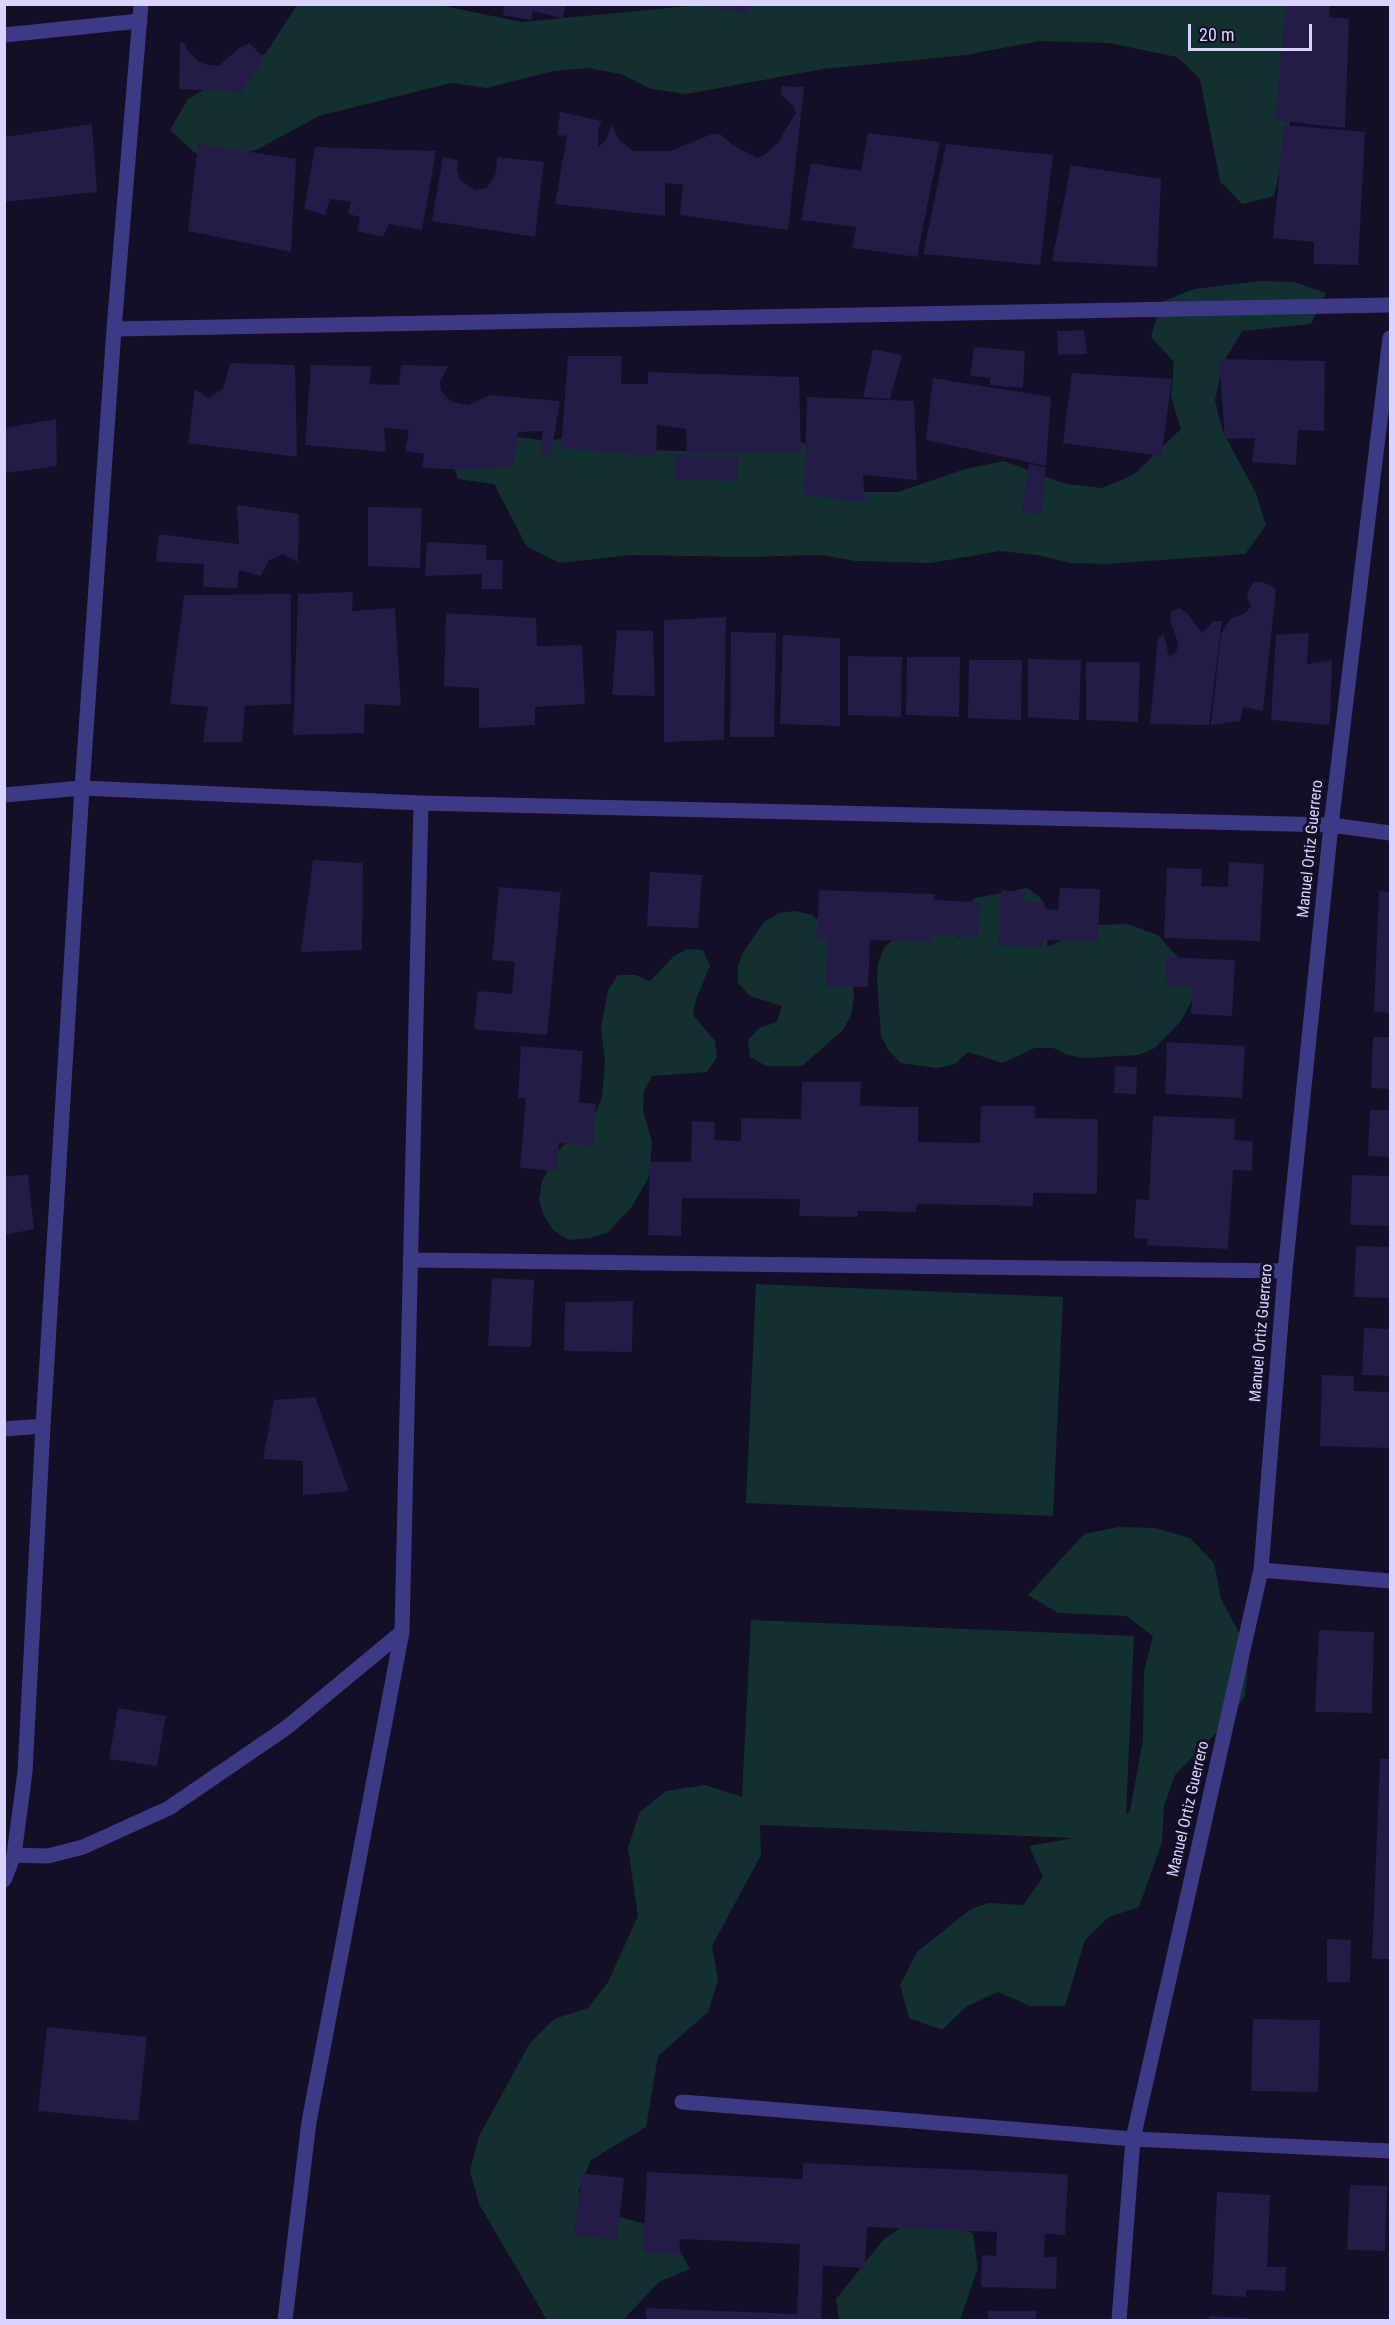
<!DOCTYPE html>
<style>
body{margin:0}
#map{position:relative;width:1395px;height:2325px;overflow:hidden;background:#130f26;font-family:"Roboto Condensed",sans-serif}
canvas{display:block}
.frame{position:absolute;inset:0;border:6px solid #d9d4ff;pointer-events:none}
.scale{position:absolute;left:1188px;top:24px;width:124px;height:27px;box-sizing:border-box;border:3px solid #d9d4ff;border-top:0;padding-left:8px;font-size:18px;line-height:21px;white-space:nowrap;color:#d9d4ff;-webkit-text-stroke:4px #130f26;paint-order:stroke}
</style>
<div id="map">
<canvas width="1395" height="2325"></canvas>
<div class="frame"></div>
<div class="scale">20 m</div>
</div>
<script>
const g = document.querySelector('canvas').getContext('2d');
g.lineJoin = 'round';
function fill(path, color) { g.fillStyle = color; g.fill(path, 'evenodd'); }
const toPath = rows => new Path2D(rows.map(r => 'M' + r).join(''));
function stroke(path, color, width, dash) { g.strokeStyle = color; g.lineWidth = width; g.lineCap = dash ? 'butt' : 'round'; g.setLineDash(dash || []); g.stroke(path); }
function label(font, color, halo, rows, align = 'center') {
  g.font = font + ' "Roboto Condensed",sans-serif'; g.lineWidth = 6; g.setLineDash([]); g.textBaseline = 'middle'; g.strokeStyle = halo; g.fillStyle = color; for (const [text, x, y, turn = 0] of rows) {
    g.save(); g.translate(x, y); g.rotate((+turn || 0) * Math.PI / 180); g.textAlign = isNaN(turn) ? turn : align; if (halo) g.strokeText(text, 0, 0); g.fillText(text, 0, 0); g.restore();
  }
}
const green = toPath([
 [710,4,1316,5,1274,196,1242,204,1220,181,1200,79,1177,57,1109,43,1039,41,966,55,823,69,687,94,651,89,621,74,587,68,553,71,487,88,451,83,319,116,258,149,226,159,195,153,170,130,188,99,266,53,297,5,439,5,522,22],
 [1260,281,1294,282,1326,293,1311,324,1242,331,1223,363,1215,400,1223,432,1256,493,1266,525,1245,554,1106,564,1070,563,1037,555,1000,551,930,563,856,561,820,555,748,557,631,555,560,563,527,547,494,484,458,479,447,446,479,431,547,441,579,436,646,450,716,452,784,433,812,448,864,492,898,492,965,469,1004,461,1066,484,1102,488,1133,475,1181,429,1171,397,1174,362,1151,337,1161,302,1194,289],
 [1027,888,1040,897,1049,914,1047,947,1093,925,1127,924,1158,935,1192,973,1198,989,1181,1021,1155,1048,1138,1055,1085,1058,1068,1055,1053,1048,1035,1048,1002,1063,968,1052,955,1064,937,1068,901,1063,889,1051,881,1036,877,979,878,963,884,948,896,936,947,928,959,938,955,923,962,908,976,898],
 [795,911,812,915,825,925,850,964,854,997,851,1016,842,1031,802,1066,766,1066,750,1057,748,1040,759,1028,777,1022,782,1006,750,996,738,983,738,965,744,951,764,922,779,913],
 [687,949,703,950,710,966,696,999,693,1015,715,1041,717,1057,707,1072,652,1076,644,1091,643,1110,652,1142,649,1177,631,1208,607,1233,590,1238,569,1240,553,1230,544,1216,539,1200,542,1181,559,1150,596,1112,602,1097,605,1062,601,1028,608,990,618,975,635,975,650,981,673,957],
 [756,1284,1063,1297,1053,1516,746,1503],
 [1119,1527,1155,1528,1190,1538,1214,1563,1221,1599,1238,1631,1248,1663,1245,1696,1225,1724,1175,1775,1164,1806,1162,1842,1139,1907,1109,1917,1085,1940,1065,2006,1030,2006,998,1992,967,2006,942,2030,909,2018,900,1985,917,1952,971,1909,988,1903,1023,1905,1043,1877,1029,1846,1074,1838,760,1825,761,1855,712,1946,718,1980,708,2012,658,2056,646,2127,591,2160,578,2191,606,2213,642,2223,672,2237,690,2269,659,2282,623,2320,547,2320,479,2204,470,2171,479,2136,530,2043,554,2019,588,2008,608,1982,638,1916,628,1848,639,1813,666,1791,705,1785,742,1797,751,1620,1134,1636,1126,1814,1130,1811,1143,1740,1144,1671,1153,1636,1126,1616,1058,1613,1028,1595,1084,1534],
 [945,2212,973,2234,978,2268,960,2320,839,2320,836,2299,883,2240,914,2218]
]);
const building = toPath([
 [505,4,566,4,563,18,533,11,531,20,503,15],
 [698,4,751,4,744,14],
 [1286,4,1330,4,1329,17,1349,19,1345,128,1275,120],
 [184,42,188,51,201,63,210,65,219,66,239,48,250,43,264,59,241,92,179,89,180,43],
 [782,86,804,87,788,230,680,215,683,185,665,183,665,216,555,204,567,136,557,135,560,112,602,121,598,129,598,147,605,141,612,125,619,140,633,151,670,151,712,134,720,134,734,146,757,158,764,155,777,144,796,113,793,106,780,94],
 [92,124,97,192,4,202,4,137],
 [1284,125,1365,132,1358,265,1314,264,1314,242,1273,238],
 [868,133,940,142,917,257,852,248,856,227,801,220,811,163,861,171],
 [198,144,296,159,291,252,188,231],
 [946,144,1053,155,1040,265,923,254],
 [315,147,436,151,422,230,389,224,383,237,357,231,360,217,348,214,351,202,330,199,325,215,304,209],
 [443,157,458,160,457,171,460,180,475,190,487,188,496,173,497,157,544,162,535,237,432,221],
 [1071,165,1161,179,1157,267,1052,261],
 [1084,330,1087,354,1058,355,1057,331],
 [974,347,1025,351,1023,388,990,385,990,378,970,376],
 [873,349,902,355,890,399,863,397],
 [568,356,622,356,621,384,648,384,648,372,799,377,801,452,687,453,686,429,657,425,656,457,561,448],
 [1219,359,1325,361,1324,431,1298,430,1296,465,1252,462,1255,438,1225,439],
 [230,363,295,365,297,457,188,443,195,389,208,398,223,389],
 [311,365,372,366,369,384,399,385,401,365,448,366,440,382,441,391,452,402,468,405,490,395,560,401,551,455,539,454,543,431,518,432,514,465,473,470,422,468,424,454,405,451,409,430,384,428,386,452,305,445],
 [1072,373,1172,379,1161,456,1063,443],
 [933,378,1051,397,1046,466,926,440],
 [807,397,914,401,917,480,863,475,865,503,804,494],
 [56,419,57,466,4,473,4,428],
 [676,455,738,456,738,481,675,478],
 [1029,464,1046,468,1042,514,1022,512],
 [237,505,299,514,298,562,283,554,268,561,261,576,239,570,237,588,203,587,204,564,156,562,159,534,239,544],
 [368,507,422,508,420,568,368,566],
 [427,542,486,545,486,560,503,560,502,589,482,589,482,574,425,576],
 [1254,582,1263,582,1276,589,1263,711,1243,707,1240,721,1211,725,1221,634,1230,619,1246,613,1251,606,1247,598,1249,589],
 [353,592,352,611,395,608,401,706,365,704,364,733,293,735,298,594],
 [291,594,291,704,245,706,242,742,203,742,208,707,170,704,184,595],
 [1179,608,1187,613,1202,633,1213,621,1222,621,1209,725,1150,724,1158,637,1164,635,1169,657,1176,652,1178,644,1170,619,1171,612],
 [446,613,536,618,537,646,582,645,585,704,535,707,535,725,479,728,479,688,444,686],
 [726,617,724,740,664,742,664,620],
 [617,630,653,631,655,696,612,695],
 [731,632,776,633,774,737,730,737],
 [1309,633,1307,664,1332,660,1330,725,1271,720,1276,635],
 [783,635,840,638,840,726,780,724],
 [848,656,902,657,901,717,848,715],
 [907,657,960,657,959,717,906,715],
 [1028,659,1081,660,1079,720,1028,717],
 [969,660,1022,660,1021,720,968,718],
 [1086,662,1140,662,1138,722,1086,720],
 [313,860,363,863,362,950,301,952],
 [1229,862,1264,864,1260,941,1164,938,1167,868,1202,869,1201,886,1228,887],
 [650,872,702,875,698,928,647,926],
 [499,887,561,892,547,1035,474,1029,478,991,512,994,515,962,492,960],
 [1060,888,1100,889,1098,941,1043,940,1043,947,999,945,1001,890,1025,892,1024,902,1045,903,1044,909,1058,910],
 [819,890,935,894,934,900,980,902,978,937,933,935,933,942,870,940,868,987,826,986,828,939,817,938],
 [1379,891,1390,892,1390,1013,1374,1012],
 [1166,957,1235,960,1232,1016,1191,1014,1193,987,1165,986],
 [1373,1037,1390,1037,1390,1089,1371,1088],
 [1167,1042,1245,1046,1242,1098,1165,1094],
 [521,1046,583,1051,579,1102,596,1104,593,1146,559,1143,557,1171,520,1168,526,1098,518,1098],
 [1115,1066,1137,1067,1136,1094,1114,1093],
 [802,1082,861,1082,860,1106,918,1107,918,1142,980,1143,981,1106,1035,1106,1035,1118,1098,1119,1097,1194,1033,1193,1033,1206,917,1204,916,1212,858,1211,858,1217,799,1216,800,1199,682,1198,681,1236,648,1235,650,1162,691,1162,692,1121,715,1122,714,1140,741,1141,741,1118,801,1119],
 [1370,1110,1390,1110,1390,1157,1368,1156],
 [1153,1116,1235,1119,1234,1140,1253,1141,1252,1171,1233,1170,1228,1249,1147,1245,1148,1239,1134,1238,1136,1199,1149,1200],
 [28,1174,34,1229,4,1235,4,1177],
 [1352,1175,1390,1176,1390,1226,1350,1225],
 [1356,1246,1390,1247,1390,1298,1354,1297],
 [492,1278,534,1280,531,1347,488,1346],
 [633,1301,632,1352,564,1351,565,1302],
 [1364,1328,1390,1329,1390,1376,1362,1375],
 [1322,1375,1354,1376,1354,1391,1390,1392,1390,1448,1320,1446],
 [315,1397,349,1491,303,1495,303,1461,263,1459,274,1400],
 [1319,1630,1374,1632,1372,1713,1315,1712],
 [118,1708,166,1716,157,1766,109,1759],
 [1380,1759,1390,1759,1390,1959,1372,1959],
 [1327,1939,1351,1940,1350,1982,1327,1982],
 [1253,2019,1320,2020,1318,2092,1251,2091],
 [47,2027,147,2037,138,2121,38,2111],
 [803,2163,1068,2174,1065,2235,1045,2234,1044,2257,1057,2257,1056,2289,981,2287,982,2255,996,2256,997,2232,867,2227,865,2268,823,2266,821,2320,646,2320,646,2308,797,2314,800,2244,680,2239,679,2254,643,2253,647,2172,803,2179],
 [582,2173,624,2178,617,2240,574,2235],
 [1350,2185,1387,2186,1385,2251,1347,2250],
 [1217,2192,1270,2195,1267,2267,1286,2267,1285,2291,1246,2290,1246,2297,1212,2295],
 [988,2311,1036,2311,1036,2320,988,2320],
 [1209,2316,1249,2318,1249,2320,1209,2320]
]);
const minor = toPath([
 [4,35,140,21],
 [114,329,1390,305],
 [4,795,82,788,421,803,1331,825,1390,833],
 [412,1260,1285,1271],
 [4,1429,43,1426],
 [1261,1570,1390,1581],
 [14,1855,48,1856,83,1847,169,1808,286,1728,402,1632],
 [4,1880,14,1855,25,1772,43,1426,82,788,114,329,141,4],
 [682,2102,1133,2139,1390,2151],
 [285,2320,309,2122,402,1632,421,803],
 [1119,2320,1133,2139,1261,1570,1285,1271,1331,825,1390,338]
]);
const streetNames = [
 ["Manuel Ortiz Guerrero",1311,849,-84],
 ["Manuel Ortiz Guerrero",1262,1333,-85],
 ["Manuel Ortiz Guerrero",1189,1809,-77]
];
fill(green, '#12302f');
fill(building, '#241b47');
stroke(minor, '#3d3a85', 15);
label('16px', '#d9d4ff', '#130f26', streetNames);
</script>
